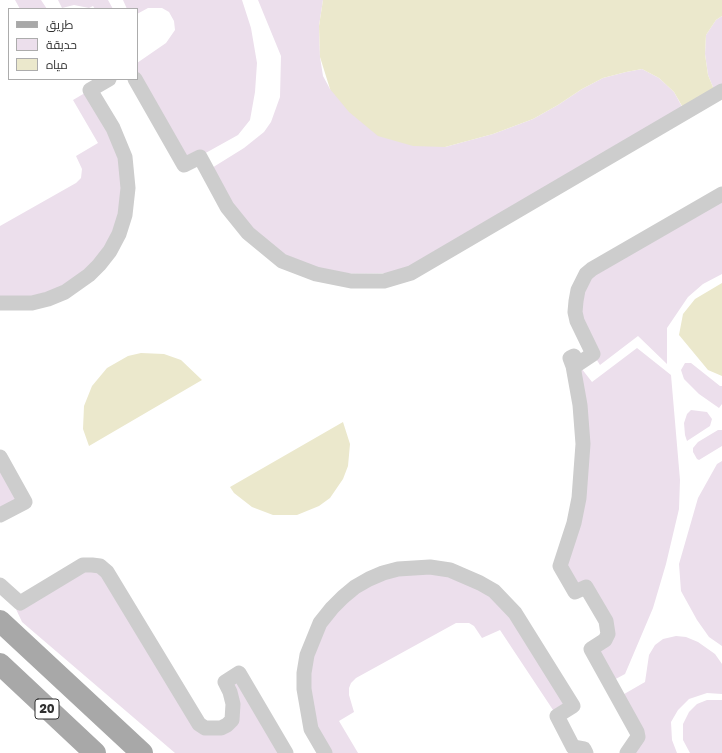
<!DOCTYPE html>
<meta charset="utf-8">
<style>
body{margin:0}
#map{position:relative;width:722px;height:753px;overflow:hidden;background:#fff;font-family:"Golos Text",Cairo,sans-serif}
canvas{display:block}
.legend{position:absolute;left:8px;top:8px;width:130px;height:72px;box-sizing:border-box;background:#fff;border:1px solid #acacac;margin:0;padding:5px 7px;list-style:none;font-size:12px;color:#303030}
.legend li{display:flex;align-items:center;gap:8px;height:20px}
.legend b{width:20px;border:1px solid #acacac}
</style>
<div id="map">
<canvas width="722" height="753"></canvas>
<ul class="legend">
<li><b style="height:5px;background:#a8a8a8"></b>طريق</li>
<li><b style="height:11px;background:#ecdfec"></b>حديقة</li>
<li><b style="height:11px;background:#ebe8cc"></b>مياه</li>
</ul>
</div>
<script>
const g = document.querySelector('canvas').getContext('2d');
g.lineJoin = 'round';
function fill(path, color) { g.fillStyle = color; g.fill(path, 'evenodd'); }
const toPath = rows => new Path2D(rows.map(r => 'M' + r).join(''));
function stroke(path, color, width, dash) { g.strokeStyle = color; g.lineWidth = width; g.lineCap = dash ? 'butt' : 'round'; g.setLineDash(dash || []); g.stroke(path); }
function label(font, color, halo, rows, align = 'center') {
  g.font = font + ' "Golos Text",sans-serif'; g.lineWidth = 4; g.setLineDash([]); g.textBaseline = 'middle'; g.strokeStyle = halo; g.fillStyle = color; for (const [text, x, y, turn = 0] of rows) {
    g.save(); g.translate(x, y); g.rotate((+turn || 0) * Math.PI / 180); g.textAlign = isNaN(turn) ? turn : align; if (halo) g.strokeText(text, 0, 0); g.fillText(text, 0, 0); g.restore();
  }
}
const green = toPath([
 [15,0,41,0,47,9,20,9],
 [58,0,108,0,113,9,95,9,93,6,89,8,74,5,62,8],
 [123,0,242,0,251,28,257,63,255,92,250,120,238,135,184,165,137,79,137,63,166,43,175,30,174,21,169,12,162,8,148,8,137,14,137,9,127,9],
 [258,0,323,0,319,26,320,57,323,76,330,89,445,147,493,134,533,119,558,105,582,89,603,78,626,72,642,69,659,78,674,92,685,112,411,273,316,274,248,233,207,171,244,148,264,132,271,122,280,97,281,56],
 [722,16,722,88,715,92,708,75,705,54,706,35,716,20],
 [90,90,125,157,119,234,65,292,0,303,0,226,76,183,81,178,82,169,76,156,98,143,73,100],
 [722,194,722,274,703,284,688,297,667,328,667,364,638,336,600,365,593,354,576,301,586,274],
 [637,348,671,375,680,480,679,509,666,564,653,608,625,674,610,682,591,649,605,640,586,587,575,592,560,566,574,523,578,364,592,382],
 [685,363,691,363,720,386,722,386,722,404,719,408,699,394,684,379,681,370],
 [691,410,707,412,712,419,710,426,687,441,685,435,684,423,687,414],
 [718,430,722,430,722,446,699,460,697,459,693,452,693,448,698,442],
 [0,457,25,502,0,515],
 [722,461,722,646,709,637,697,620,681,591,679,564,698,498,717,464],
 [83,565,100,566,199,724,227,725,230,692,239,673,286,753,175,753,22,622,16,609,20,603],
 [430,567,494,591,573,706,557,716,500,630,482,638,474,626,469,623,456,623,356,678,351,683,349,688,349,695,354,712,339,721,358,753,325,753,308,719,313,638,355,587],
 [676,636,686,637,698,642,715,654,722,664,722,694,707,693,689,699,678,710,671,722,672,740,677,753,627,753,634,743,619,697,645,682,649,655,655,645,663,639],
 [707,700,722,700,722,753,690,753,683,740,683,724,689,712,697,704]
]);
const water = toPath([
 [323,0,722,0,722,16,716,20,706,35,705,54,708,75,715,92,722,176,674,92,659,78,642,69,626,72,603,78,582,89,558,105,533,119,493,134,445,147,413,146,378,136,349,112,330,89,320,57,319,26],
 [722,283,722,376,708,370,679,335,683,314,695,299],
 [141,353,164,354,181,360,202,380,89,446,83,429,84,406,92,386,107,368,128,356],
 [343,422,350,444,348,466,343,479,330,498,319,506,297,515,273,515,252,507,234,493,230,487]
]);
const pier = toPath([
 [718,93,722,100,722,178,684,113]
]);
const street = toPath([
 [135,79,184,165,200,157,227,207,248,233,282,261,316,274,351,281,384,281,411,273,722,91],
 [0,303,32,303,48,299,65,292,89,275,99,265,110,251,119,234,125,215,128,188,125,157,113,128,90,90,109,79],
 [0,457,25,502,0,515],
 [0,585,20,603,83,565,92,565,100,566,107,572,199,724,205,728,221,728,227,725,232,720,233,704,230,692,225,682,239,673,286,753],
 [325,753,311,729,304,689,304,673,307,655,320,623,332,608,343,597,355,587,369,579,383,573,398,569,430,567,450,570,480,583,494,591,515,613,573,706,557,716,573,747,584,749,586,753],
 [627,753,638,737,637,732,591,649,605,640,608,634,606,621,586,587,575,592,560,566,574,523,579,498,583,444,580,405,573,366,570,358,574,356,578,364,593,354,577,321,575,312,576,301,578,290,586,274,592,269,722,194]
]);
const primary = toPath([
 [0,621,142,753],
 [0,664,95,753]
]);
const shields = [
 [47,709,24]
];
const shieldNames = [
 ["20",47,709]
];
fill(green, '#ecdfec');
fill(water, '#ebe8cc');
fill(pier, '#fff');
stroke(street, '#cdcdcd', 15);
stroke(primary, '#a8a8a8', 22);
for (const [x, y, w] of shields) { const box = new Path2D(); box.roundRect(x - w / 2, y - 10, w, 20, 3); g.fillStyle = '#fff'; g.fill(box); stroke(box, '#303030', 1); }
label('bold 12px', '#303030', null, shieldNames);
</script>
